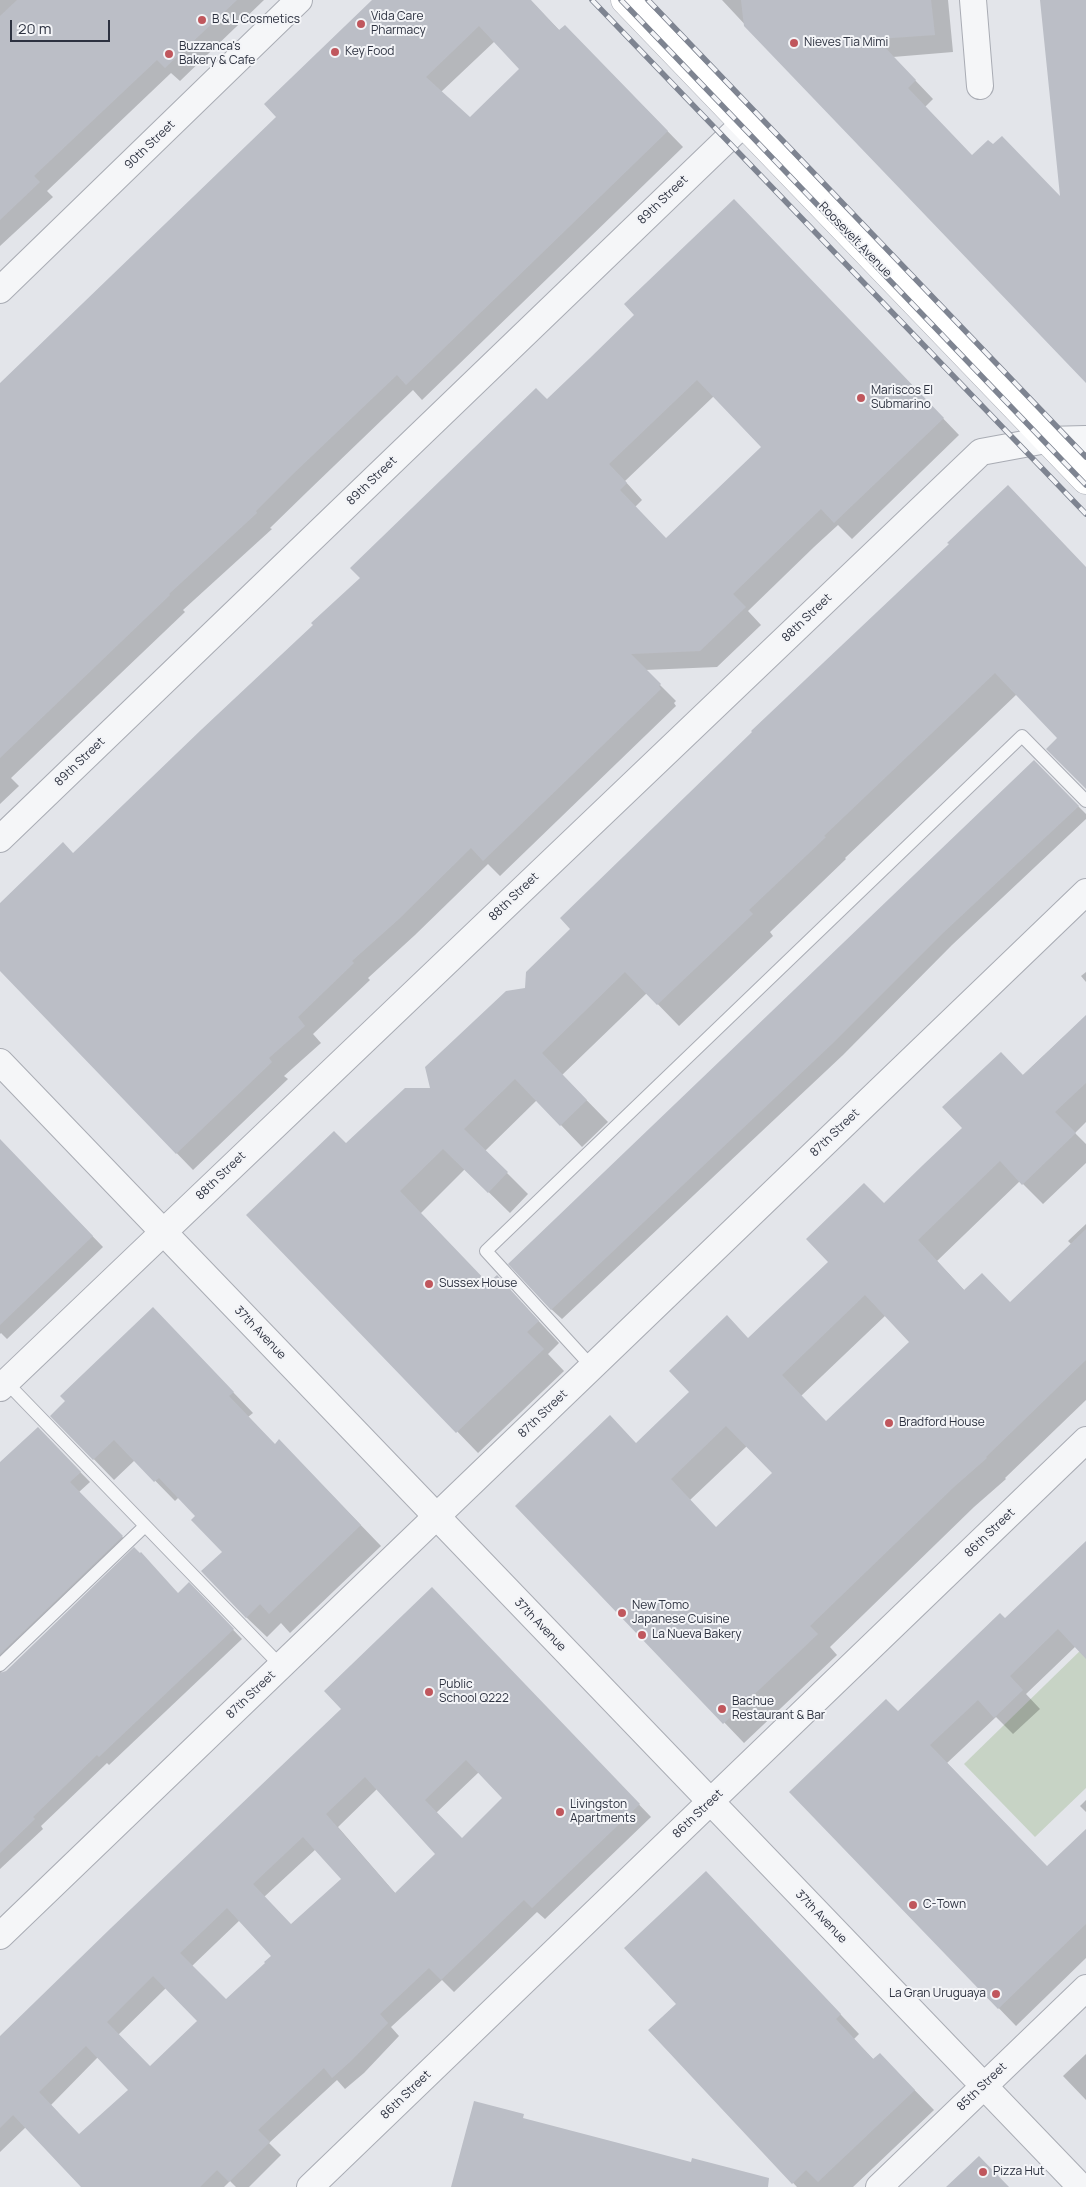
<!DOCTYPE html>
<style>
body{margin:0}
#map{position:relative;width:1086px;height:2187px;overflow:hidden;background:#e3e5ea;font-family:Manrope,sans-serif}
canvas{display:block}
.scale{position:absolute;left:10px;top:20px;width:100px;height:22px;box-sizing:border-box;border:2px solid #2d3240;border-top:0;padding-left:6px;font-size:15px;line-height:18px;white-space:nowrap;color:#2d3240;-webkit-text-stroke:4px #f3f4f7;paint-order:stroke}
</style>
<div id="map">
<canvas width="1086" height="2187"></canvas>
<div class="scale">20 m</div>
</div>
<script>
const g = document.querySelector('canvas').getContext('2d');
g.lineJoin = 'round';
function fill(path, color) { g.fillStyle = color; g.fill(path, 'evenodd'); }
const toPath = rows => new Path2D(rows.map(r => 'M' + r).join(''));
function stroke(path, color, width, dash) { g.strokeStyle = color; g.lineWidth = width; g.lineCap = dash ? 'butt' : 'round'; g.setLineDash(dash || []); g.stroke(path); }
function label(font, color, halo, rows, align = 'center') {
  g.font = font + ' Manrope,sans-serif'; g.lineWidth = 4; g.setLineDash([]); g.textBaseline = 'middle'; g.strokeStyle = halo; g.fillStyle = color; for (const [text, x, y, turn = 0] of rows) {
    g.save(); g.translate(x, y); g.rotate((+turn || 0) * Math.PI / 180); g.textAlign = isNaN(turn) ? turn : align; if (halo) g.strokeText(text, 0, 0); g.fillText(text, 0, 0); g.restore();
  }
}
const green = toPath([
 [1086,1645,1086,1788,1035,1837,964,1764]
]);
const shadow = toPath([
 [0,0,264,0,180,81,171,73,47,191,53,197,0,246],
 [374,0,530,0,560,31,565,26,683,147,422,400,413,390,308,491,270,528,272,529,183,610,185,612,11,778,19,786,0,804,0,385,278,117],
 [495,41,521,69,470,119,441,92],
 [722,0,948,0,953,52,893,57,933,99,925,107,972,157,1086,227,1086,381,793,76],
 [750,217,959,435,852,539,838,525,814,547,748,611,761,625,717,667,645,670,676,701,674,703,676,706,500,876,488,864,415,935,368,978,370,980,313,1034,321,1043,284,1076,288,1079,193,1170,0,970,0,905,74,854,315,625,547,400],
 [714,396,763,447,666,539,635,507,642,500,625,481],
 [1086,568,1086,788,1059,738,1017,694,845,858,846,859,770,932,773,936,679,1026,647,993,562,1075,608,1122,582,1147,537,1100,485,1151,528,1194,510,1213,465,1169,420,1214,488,1284,497,1276,559,1343,548,1354,564,1371,478,1453,248,1215,346,1144,432,1089,526,989],
 [1034,762,1086,814,1086,819,952,945,843,1055,562,1319,551,1309],
 [1086,972,1086,982,1081,976],
 [1086,1016,1086,1122,1075,1133,1086,1144,1086,1163,1043,1204,1020,1181,937,1261,965,1291,1010,1303,1072,1245,1068,1241,1086,1224,1086,1400,1005,1478,1006,1479,974,1507,830,1647,837,1655,744,1743,517,1506,636,1444,830,1262,884,1205],
 [886,1315,911,1342,826,1423,801,1396],
 [747,1446,773,1473,716,1528,690,1500],
 [0,1140,103,1247,7,1339,1,1333,0,1334],
 [173,1329,253,1413,248,1417,275,1445,299,1461,381,1546,290,1633,281,1623,267,1637,246,1617,223,1552,197,1516,179,1497,175,1501,135,1460,114,1480,52,1416],
 [38,1429,90,1482,79,1492,131,1546,3,1668,1,1674,178,1594,189,1584,242,1639,109,1765,107,1763,41,1826,43,1829,0,1869,0,1467],
 [1086,1543,1086,1657,1076,1646,1026,1694,1040,1709,1013,1734,996,1717,947,1763,1047,1867,1086,1831,1086,1958,1016,2026,791,1792,898,1712,1005,1620],
 [444,1601,651,1817,545,1919,537,1912,454,1992,442,1980,391,2027,399,2036,364,2073,345,2089,337,2080,269,2143,281,2155,249,2187,236,2187,230,2181,224,2187,82,2187,26,2127,0,2152,0,2038,343,1709],
 [479,1772,504,1798,462,1840,436,1813],
 [377,1789,436,1854,396,1894,338,1827],
 [316,1849,343,1879,291,1925,264,1897],
 [240,1920,272,1956,267,1963,226,2000,192,1966],
 [166,1988,198,2021,150,2067,118,2035],
 [98,2057,129,2090,79,2135,51,2105],
 [1086,1800,1086,1812,1080,1806],
 [725,1892,859,2034,854,2039,874,2060,899,2074,934,2110,853,2187,797,2187,650,2030,678,2004],
 [1086,2054,1086,2100,1063,2076]
]);
const building = toPath([
 [17,0,237,0,165,68,157,60,34,176,40,182,0,220,0,16],
 [372,0,531,0,559,30,565,25,668,131,406,385,397,375,292,475,256,511,257,513,169,594,170,595,0,758,0,383,276,117,264,104],
 [479,26,519,69,470,117,426,77],
 [741,0,931,0,935,35,877,39,916,80,908,88,972,155,988,140,993,144,1002,136,1060,196,1040,0,1086,0,1086,383,744,26],
 [734,199,944,418,834,523,821,509,798,531,733,594,746,607,700,651,631,654,661,684,659,686,661,689,483,861,471,848,399,919,352,961,354,963,298,1017,305,1026,269,1058,272,1062,176,1154,0,971,0,903,63,842,73,853,202,729,313,625,311,623,360,578,350,568,536,388,547,399,590,358,634,315,624,304],
 [697,380,761,447,666,538,620,490,627,483,609,464],
 [1008,485,1086,567,1086,789,1046,749,1057,738,995,673,824,836,826,837,749,910,753,914,657,1005,625,972,542,1053,587,1100,560,1126,515,1079,464,1129,508,1172,488,1193,443,1149,400,1191,488,1283,497,1275,539,1321,527,1332,544,1349,456,1433,246,1215,334,1131,346,1143,405,1088,430,1088,425,1067,506,991,525,988,526,972,570,929,560,918,752,732,751,731,949,544,947,543],
 [1034,760,1079,806,942,934,832,1044,551,1310,508,1264],
 [1086,1015,1086,1083,1055,1112,1076,1133,1022,1185,1000,1161,918,1240,964,1290,982,1273,1010,1302,1086,1229,1086,1360,986,1457,987,1458,954,1487,810,1626,818,1634,723,1724,515,1506,610,1415,636,1443,689,1392,669,1371,727,1315,748,1338,828,1262,806,1239,864,1183,884,1203,923,1165,962,1128,942,1107,1001,1052,1023,1075],
 [865,1295,909,1342,826,1421,782,1375],
 [726,1426,772,1473,716,1527,671,1479],
 [0,1139,93,1236,0,1325],
 [153,1307,234,1392,229,1396,275,1444,279,1439,361,1525,269,1614,260,1604,246,1618,201,1571,222,1552,191,1520,195,1516,159,1478,154,1482,114,1440,93,1460,50,1416,65,1401,60,1396],
 [38,1427,81,1472,70,1482,123,1536,0,1654,0,1462],
 [1086,1541,1086,1659,1058,1629,1010,1676,1023,1690,994,1718,978,1700,930,1745,1047,1866,1086,1829,1086,1924,998,2009,789,1792,886,1699,898,1711,1000,1613,1005,1618],
 [134,1547,140,1553,141,1552,178,1593,189,1582,234,1629,99,1757,97,1755,33,1817,35,1819,0,1853,0,1673,6,1671],
 [432,1587,640,1804,532,1908,524,1900,441,1980,429,1968,380,2014,388,2023,351,2061,332,2078,324,2068,258,2130,270,2142,229,2182,217,2170,200,2187,81,2187,13,2115,0,2128,0,2036,111,1928,341,1709,324,1691],
 [466,1760,502,1798,462,1838,425,1800],
 [365,1777,435,1854,395,1893,326,1814],
 [303,1837,341,1879,291,1924,253,1884],
 [227,1908,271,1956,264,1962,265,1963,226,1999,180,1953],
 [153,1976,197,2021,150,2066,107,2022],
 [86,2046,128,2090,79,2134,39,2092],
 [706,1871,841,2014,836,2019,873,2059,880,2053,915,2090,818,2182,806,2170,792,2184,648,2030,676,2004,624,1948],
 [474,2101,524,2114,523,2118,691,2162,692,2158,769,2178,768,2187,451,2187],
 [979,2156,1009,2187,946,2187]
]);
const service = toPath([
 [592,1367,486,1251,1022,736,1086,801],
 [6,1382,281,1666],
 [0,1665,145,1526]
]);
const minor = toPath([
 [973,0,980,86],
 [0,290,299,0],
 [0,839,743,124],
 [0,1062,1081,2187],
 [0,1388,981,452,1046,440,1086,439],
 [0,1936,1086,892],
 [310,2187,1086,1440],
 [879,2187,1086,1988]
]);
const secondary = toPath([
 [625,0,1086,480]
]);
const rail = toPath([
 [592,0,1086,514],
 [621,0,1086,485],
 [648,0,1086,457]
]);
const markers = [
 [202,20,5,"#c0575d"],
 [361,24,5,"#c0575d"],
 [794,43,5,"#c0575d"],
 [335,52,5,"#c0575d"],
 [169,54,5,"#c0575d"],
 [861,398,5,"#c0575d"],
 [429,1284,5,"#c0575d"],
 [889,1423,5,"#c0575d"],
 [622,1613,5,"#c0575d"],
 [642,1635,5,"#c0575d"],
 [429,1692,5,"#c0575d"],
 [722,1709,5,"#c0575d"],
 [560,1812,5,"#c0575d"],
 [913,1905,5,"#c0575d"],
 [996,1994,5,"#c0575d"],
 [983,2172,5,"#c0575d"]
];
const poiNames = [
 ["Vida Care",371,17],
 ["Pharmacy",371,31],
 ["B & L Cosmetics",212,20],
 ["Nieves Tia Mimi",804,43],
 ["Buzzanca's",179,47],
 ["Bakery & Cafe",179,61],
 ["Key Food",345,52],
 ["Mariscos El",871,391],
 ["Submarino",871,405],
 ["Sussex House",439,1284],
 ["Bradford House",899,1423],
 ["New Tomo",632,1606],
 ["Japanese Cuisine",632,1620],
 ["La Nueva Bakery",652,1635],
 ["Public",439,1685],
 ["School Q222",439,1699],
 ["Bachue",732,1702],
 ["Restaurant & Bar",732,1716],
 ["Livingston",570,1805],
 ["Apartments",570,1819],
 ["C-Town",923,1905],
 ["La Gran Uruguaya",986,1994,"right"],
 ["Pizza Hut",993,2172]
];
const streetNames = [
 ["90th Street",150,145,-44],
 ["89th Street",663,200,-44],
 ["Roosevelt Avenue",855,240,46],
 ["89th Street",372,481,-44],
 ["88th Street",807,618,-44],
 ["89th Street",80,762,-44],
 ["88th Street",514,897,-44],
 ["87th Street",835,1133,-44],
 ["88th Street",221,1176,-44],
 ["37th Avenue",260,1333,46],
 ["87th Street",543,1414,-44],
 ["86th Street",990,1533,-44],
 ["37th Avenue",540,1625,46],
 ["87th Street",251,1695,-44],
 ["86th Street",698,1814,-44],
 ["37th Avenue",821,1917,46],
 ["85th Street",982,2087,-44],
 ["86th Street",406,2095,-44]
];
fill(green, '#c7d3c5');
fill(shadow, '#0003');
fill(building, '#bbbec6');
stroke(service, '#a9acb4', 14);
stroke(minor, '#a9acb4', 28);
stroke(secondary, '#a9acb4', 29);
stroke(service, '#f5f6f8', 12);
stroke(minor, '#f5f6f8', 26);
stroke(secondary, '#fff', 28);
stroke(rail, '#7e8491', 5.5);
stroke(rail, '#f3f4f7', 4, [11]);
for (const [x, y, r, color] of markers) { const dot = new Path2D(); dot.arc(x, y, r, 0, 2 * Math.PI); g.fillStyle = color; g.fill(dot); stroke(dot, '#f3f4f7', 2); }
label('12px', '#2d3240', '#f3f4f7', poiNames, 'left');
label('12px', '#2d3240', '#f3f4f7', streetNames);
</script>
